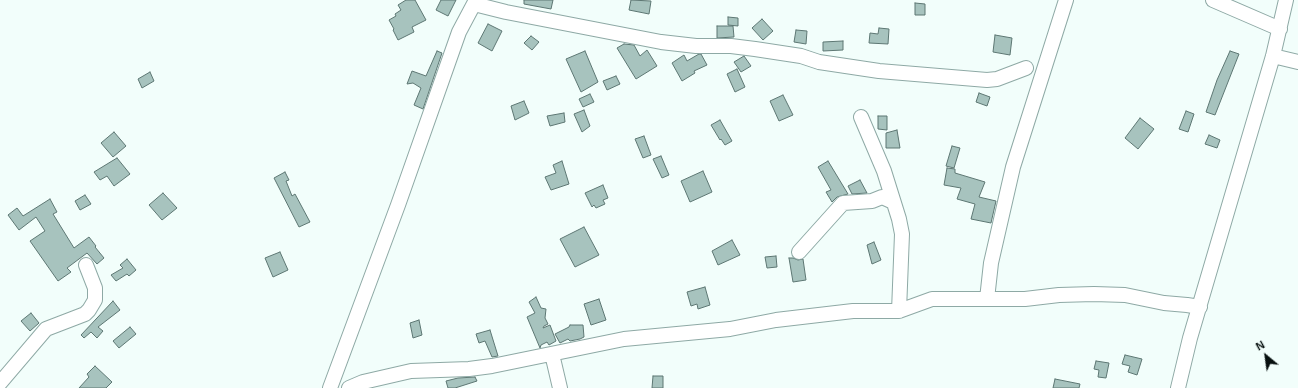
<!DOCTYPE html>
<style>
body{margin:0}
#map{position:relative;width:1298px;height:388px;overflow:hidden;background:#f2fefb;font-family:Arial,sans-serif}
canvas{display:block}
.north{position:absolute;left:1246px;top:336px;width:40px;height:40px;-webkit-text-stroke:3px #f2fefb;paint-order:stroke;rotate:331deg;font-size:11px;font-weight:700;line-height:16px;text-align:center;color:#07100f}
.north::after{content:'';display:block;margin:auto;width:14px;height:18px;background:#07100f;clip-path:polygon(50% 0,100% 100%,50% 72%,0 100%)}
</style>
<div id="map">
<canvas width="1298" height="388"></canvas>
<div class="north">N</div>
</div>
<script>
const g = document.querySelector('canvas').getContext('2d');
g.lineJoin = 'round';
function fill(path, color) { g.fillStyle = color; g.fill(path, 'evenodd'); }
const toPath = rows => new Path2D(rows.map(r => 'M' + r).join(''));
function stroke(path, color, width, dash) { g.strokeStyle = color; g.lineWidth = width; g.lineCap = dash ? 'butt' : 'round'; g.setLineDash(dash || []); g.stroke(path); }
const building = toPath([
 [406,0,415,0,426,20,412,27,414,32,398,40,393,30,394,29,389,20,396,16,395,14,401,10,398,5,406,0],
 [441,0,456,0,448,16,436,10,441,0],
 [524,0,553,0,551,9,524,4,524,0],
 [631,0,651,1,649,14,629,10,631,0],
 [915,3,925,4,925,15,915,15,915,3],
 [728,17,738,18,738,26,728,25,728,17],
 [762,19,773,31,763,40,752,28,762,19],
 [488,24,502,31,492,51,478,43,488,24],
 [717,26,733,26,734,37,717,38,717,26],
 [879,28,889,29,888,44,869,43,870,33,878,34,879,28],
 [796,30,807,31,806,44,794,42,796,30],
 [995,35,1012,38,1010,55,993,52,995,35],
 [531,36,539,42,532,50,524,43,531,36],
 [843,41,843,50,823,51,823,42,843,41],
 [624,44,634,45,640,56,647,50,657,66,636,79,617,48,624,44],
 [437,51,442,53,423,109,414,105,421,88,413,83,407,84,412,71,426,76,437,51],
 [585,51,598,82,581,92,566,59,585,51],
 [1230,51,1239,54,1215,115,1206,112,1217,80,1230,51],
 [699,54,701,54,707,65,694,71,695,73,682,81,672,63,684,55,687,61,699,54],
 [744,56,751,66,741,72,734,62,744,56],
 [737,69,745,87,735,92,727,74,737,69],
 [150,72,154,81,142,88,138,79,150,72],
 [616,76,620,84,607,90,603,81,616,76],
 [979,93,990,97,987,106,976,102,979,93],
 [590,94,594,102,583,107,579,99,590,94],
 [783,95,793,115,779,121,770,101,783,95],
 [524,101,529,113,515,120,511,106,524,101],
 [584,110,590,126,582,132,574,114,584,110],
 [1186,111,1194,114,1188,132,1179,129,1186,111],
 [564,113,565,122,550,126,547,116,564,113],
 [878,116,887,116,887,130,878,129,878,116],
 [1140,118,1154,129,1138,149,1125,138,1140,118],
 [720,120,732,141,725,145,721,139,720,140,711,125,720,120],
 [897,130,900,148,886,148,886,133,897,130],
 [114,132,126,146,113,157,101,143,114,132],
 [1209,135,1220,140,1217,148,1205,144,1209,135],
 [644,136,651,155,643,158,635,139,644,136],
 [952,146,960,148,954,168,946,166,952,146],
 [661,156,669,175,662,178,653,159,661,156],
 [117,158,130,174,114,186,107,176,100,180,94,172,117,158],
 [562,161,569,184,551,190,545,177,556,173,553,165,562,161],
 [828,161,848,194,837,197,832,202,826,192,831,190,818,167,828,161],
 [947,168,955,169,955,173,985,182,979,197,996,201,991,223,971,219,975,204,957,199,961,188,944,185,947,168],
 [703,171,712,192,690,202,681,181,703,171],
 [285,172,289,180,286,181,292,196,295,194,310,222,299,227,274,178,285,172],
 [860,180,867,193,852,194,848,186,860,180],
 [603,185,608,198,603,200,605,204,596,208,594,205,592,207,585,193,603,185],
 [163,193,177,208,162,220,149,205,163,193],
 [85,195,91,204,80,210,75,201,85,195],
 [50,199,57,212,53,214,74,248,89,237,96,246,95,247,104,258,97,264,87,253,67,268,71,272,58,281,30,241,45,231,36,217,19,230,8,215,17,208,23,216,50,199],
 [584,227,599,255,575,267,560,239,584,227],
 [732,240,740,255,718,265,712,251,732,240],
 [874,242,881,260,872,264,867,245,874,242],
 [280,252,288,270,273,277,265,258,280,252],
 [776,256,777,267,767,268,765,257,776,256],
 [789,258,793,258,798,260,803,259,806,280,793,282,789,258],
 [127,259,136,270,129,276,127,274,116,281,111,275,123,268,120,265,127,259],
 [705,287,710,305,698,309,697,304,691,306,687,292,705,287],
 [536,297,541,308,546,309,545,318,548,324,544,326,543,328,550,325,556,341,549,345,547,342,541,345,540,348,527,317,535,313,529,302,536,297],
 [599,299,606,320,591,325,584,304,599,299],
 [113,301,120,310,98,327,103,331,97,338,91,332,84,338,81,335,113,301],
 [31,313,39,323,30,331,21,321,31,313],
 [419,320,422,335,413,338,410,323,419,320],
 [570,325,583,325,584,337,580,339,570,341,568,339,560,343,555,334,569,327,570,325],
 [130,327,136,334,119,348,113,341,130,327],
 [490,330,498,356,492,357,485,341,479,343,476,334,490,330],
 [1125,355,1142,359,1137,375,1128,372,1130,366,1122,364,1125,355],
 [1096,361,1109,363,1106,378,1098,377,1099,370,1094,369,1096,361],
 [95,366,112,382,106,388,79,388,89,377,87,374,95,366],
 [653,376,663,376,663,388,652,388,653,376],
 [475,377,477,381,455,388,448,388,446,381,458,378,475,377],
 [1055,379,1080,384,1079,388,1053,388,1055,379]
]);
const minor = toPath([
 [1213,0,1280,29],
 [474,4,506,12,661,42,696,46,731,46,755,49,801,56,819,62,879,71,987,80,997,79,1026,68],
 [1273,56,1298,62],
 [861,117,884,171,899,219,902,234,899,311],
 [799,252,843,203,872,201,882,197,893,202],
 [987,299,991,263,1013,167,1066,0],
 [552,354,560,388],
 [0,383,46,329,85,314,89,310,95,300,95,288,86,265],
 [330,388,398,205,459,32,476,0],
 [349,388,363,382,411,371,469,369,492,366,624,339,730,329,776,320,853,311,899,311,932,299,1025,299,1059,295,1094,294,1125,295,1164,303,1187,305,1200,307],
 [1178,388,1190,338,1273,56,1286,0]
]);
fill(building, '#a7c3be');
stroke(building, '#5d7773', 1);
stroke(minor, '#8ea9a5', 16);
stroke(minor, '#fff', 14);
</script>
